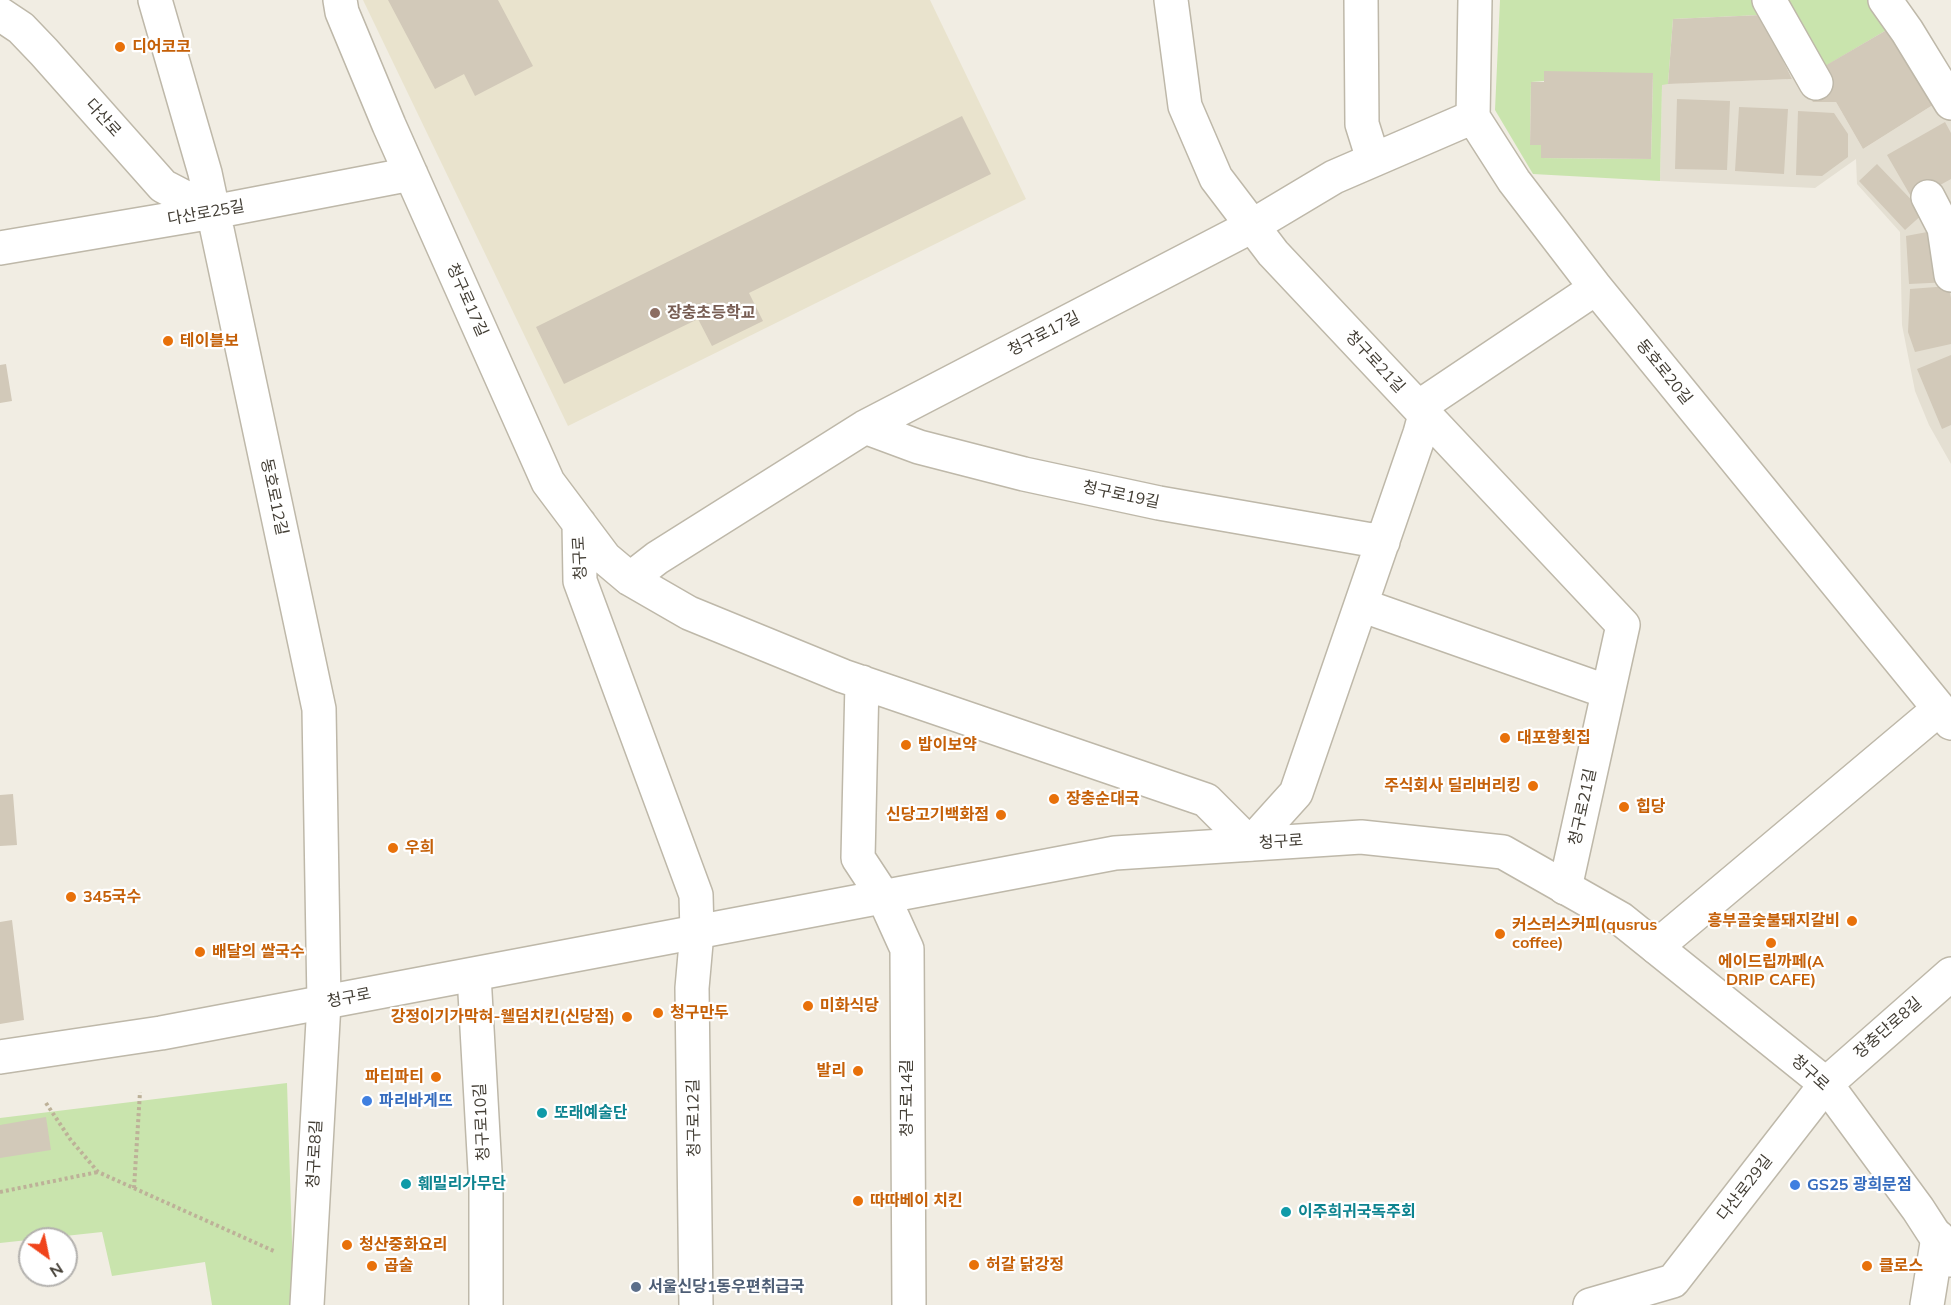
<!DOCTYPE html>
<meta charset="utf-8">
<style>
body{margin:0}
#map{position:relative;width:1951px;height:1305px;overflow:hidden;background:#f1ede3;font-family:Mulish,sans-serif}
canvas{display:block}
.north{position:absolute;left:18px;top:1227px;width:60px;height:60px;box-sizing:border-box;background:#fff;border:2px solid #b3b1ae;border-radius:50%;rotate:147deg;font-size:16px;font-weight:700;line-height:24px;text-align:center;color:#423d34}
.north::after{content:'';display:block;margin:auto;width:21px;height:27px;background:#f0441b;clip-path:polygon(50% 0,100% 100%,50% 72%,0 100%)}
</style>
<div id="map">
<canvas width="1951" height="1305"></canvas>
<div class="north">N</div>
</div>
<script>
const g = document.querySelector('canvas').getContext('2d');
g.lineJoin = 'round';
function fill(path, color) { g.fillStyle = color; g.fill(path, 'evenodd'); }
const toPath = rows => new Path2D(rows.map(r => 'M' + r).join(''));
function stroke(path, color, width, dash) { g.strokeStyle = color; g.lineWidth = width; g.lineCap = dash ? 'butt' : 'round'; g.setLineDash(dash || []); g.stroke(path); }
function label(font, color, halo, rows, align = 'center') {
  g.font = font + ' Mulish,"Noto Sans KR",sans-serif'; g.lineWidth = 4.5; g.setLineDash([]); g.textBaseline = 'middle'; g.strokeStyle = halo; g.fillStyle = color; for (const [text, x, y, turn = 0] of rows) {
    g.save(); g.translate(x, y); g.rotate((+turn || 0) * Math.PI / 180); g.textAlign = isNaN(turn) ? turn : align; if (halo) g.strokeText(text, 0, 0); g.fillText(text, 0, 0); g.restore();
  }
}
const residential = toPath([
 [1761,15,1836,102,1863,149,1936,103,1951,119,1951,464,1929,425,1915,391,1902,325,1900,232,1857,184,1856,159,1815,188,1660,181,1662,84,1792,79]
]);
const education = toPath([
 [363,0,930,0,1026,199,568,426]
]);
const green = toPath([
 [1500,0,1753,0,1761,15,1673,19,1668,84,1662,85,1660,181,1533,174,1495,110],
 [1653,73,1651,159,1541,158,1541,145,1530,144,1531,82],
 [1774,0,1871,0,1890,28,1817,71],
 [287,1083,294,1305,212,1305,205,1262,112,1276,102,1232,0,1243,0,1118]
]);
const building = toPath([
 [388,0,498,0,533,66,475,96,464,74,435,89],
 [1761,15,1792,79,1668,84,1673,19],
 [1890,28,1936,103,1863,149,1836,102,1813,102,1799,81],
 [1544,71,1653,73,1651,159,1541,158,1541,145,1530,145,1531,82,1544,82],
 [1677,99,1730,101,1727,170,1675,169],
 [1739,107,1788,109,1784,174,1735,171],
 [1798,111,1834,113,1848,134,1848,157,1822,176,1796,175],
 [962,116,991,174,749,293,763,321,712,346,698,319,564,384,536,327],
 [1945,122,1951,133,1951,179,1913,200,1887,155],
 [1877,164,1924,213,1905,230,1859,181],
 [1943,229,1950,282,1909,284,1906,236],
 [1949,286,1951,298,1951,344,1915,352,1908,332,1910,289],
 [1951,355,1951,425,1942,429,1917,369],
 [6,364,12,401,0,403,0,365],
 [13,794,17,845,0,846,0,795],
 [12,920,24,1020,0,1024,0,922],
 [46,1117,51,1150,0,1158,0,1125]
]);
const path = toPath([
 [46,1103,70,1139,98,1172,276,1252],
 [134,1188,140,1092],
 [0,1192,98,1172]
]);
const minor = toPath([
 [155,0,205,173,319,709,324,1003,307,1305],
 [340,0,342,12,389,125,548,482,605,558,630,579,689,613,843,676,1206,800,1250,844,1296,793,1420,433,1429,400,1596,288],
 [1171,0,1185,106,1216,178,1273,253,1623,625,1565,888],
 [1361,0,1362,124,1373,159],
 [1475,0,1473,117,1514,181,1596,288,1951,723],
 [1769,0,1816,83],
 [1885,0,1907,31,1951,103],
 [0,14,21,28,44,52,163,186,213,212],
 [1928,197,1944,228,1951,275],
 [0,248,213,212,411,174],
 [865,427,919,447,1024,474,1159,503,1383,542],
 [579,523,580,581,696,895,697,932,692,988,696,1305],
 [630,579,657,558,865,427,1252,226,1334,177,1473,117],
 [1361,605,1608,692],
 [862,682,858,858,883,896,907,949,909,1305],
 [1656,947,1939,709],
 [474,975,486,1189,486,1305],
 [1590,1305,1673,1281,1826,1084,1951,974],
 [1927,1305,1938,1237]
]);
const tertiary = toPath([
 [0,1057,161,1033,1115,853,1361,837,1503,852,1621,919,1826,1084,1918,1209,1951,1260]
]);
const markers = [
 [120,47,6,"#e8710a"],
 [655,313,6,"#8d6e63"],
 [168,341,6,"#e8710a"],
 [1505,738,6,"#e8710a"],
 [906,745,6,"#e8710a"],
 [1533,786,6,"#e8710a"],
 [1054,799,6,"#e8710a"],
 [1624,807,6,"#e8710a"],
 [1001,815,6,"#e8710a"],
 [393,848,6,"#e8710a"],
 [71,897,6,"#e8710a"],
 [1852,921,6,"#e8710a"],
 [1500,934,6,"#e8710a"],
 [1771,943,6,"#e8710a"],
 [200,952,6,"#e8710a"],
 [808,1006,6,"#e8710a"],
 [658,1013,6,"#e8710a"],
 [627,1017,6,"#e8710a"],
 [858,1071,6,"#e8710a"],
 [436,1077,6,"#e8710a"],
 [367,1101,6,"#3f7fe0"],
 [542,1113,6,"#0f9aa8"],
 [406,1184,6,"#0f9aa8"],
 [1795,1185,6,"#3f7fe0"],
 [858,1201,6,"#e8710a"],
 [1286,1212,6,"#0f9aa8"],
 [347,1245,6,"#e8710a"],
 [974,1265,6,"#e8710a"],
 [372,1266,6,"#e8710a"],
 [1867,1266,6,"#e8710a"],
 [636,1287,6,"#5c6f8a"]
];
const foodNames = [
 ["디어코코",132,47],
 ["테이블보",180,341],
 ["대포항횟집",1517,738],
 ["밥이보약",918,745],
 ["주식회사 딜리버리킹",1521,786,"right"],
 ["장충순대국",1066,799],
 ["힙당",1636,807],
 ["신당고기백화점",989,815,"right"],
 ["우희",405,848],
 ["345국수",83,897],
 ["흥부골숯불돼지갈비",1840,921,"right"],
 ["커스러스커피(qusrus",1512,925],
 ["coffee)",1512,943],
 ["배달의 쌀국수",212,952],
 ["에이드립까페(A",1771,962,"center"],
 ["DRIP CAFE)",1771,980,"center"],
 ["미화식당",820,1006],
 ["청구만두",670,1013],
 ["강정이기가막혀-웰덤치킨(신당점)",615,1017,"right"],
 ["발리",846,1071,"right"],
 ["파티파티",424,1077,"right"],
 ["따따베이 치킨",870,1201],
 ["청산중화요리",359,1245],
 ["허갈 닭강정",986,1265],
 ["곱술",384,1266],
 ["클로스",1879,1266]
];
const streetNames = [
 ["다산로",103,118,48],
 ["다산로25길",206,213,-10],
 ["청구로17길",467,300,66],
 ["청구로17길",1044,334,-27],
 ["청구로21길",1375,362,47],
 ["동호로20길",1664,372,51],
 ["청구로19길",1121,495,12],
 ["동호로12길",274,497,78],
 ["청구로",580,558,-93],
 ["청구로21길",1583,807,-78],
 ["청구로",1281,842,-4],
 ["청구로",349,998,-11],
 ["장충단로8길",1888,1028,-41],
 ["청구로",1810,1073,42],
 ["청구로14길",907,1098,-90],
 ["청구로12길",694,1118,-91],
 ["청구로10길",482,1122,-93],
 ["청구로8길",315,1154,-87],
 ["다산로29길",1745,1188,-52]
];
const educationNames = [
 ["장충초등학교",667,313]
];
const shopNames = [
 ["파리바게뜨",379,1101],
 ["GS25 광희문점",1807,1185]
];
const cultureNames = [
 ["또래예술단",554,1113],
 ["훼밀리가무단",418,1184],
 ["이주희귀국독주회",1298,1212]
];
const serviceNames = [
 ["서울신당1동우편취급국",648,1287]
];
fill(residential, '#e4dfd2');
fill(education, '#e9e3cd');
fill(green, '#c9e4ad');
fill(building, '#d2c9b9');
stroke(minor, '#beb8a9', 36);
stroke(tertiary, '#beb8a9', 36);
stroke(path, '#bdb198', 4, [3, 3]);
stroke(minor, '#fff', 33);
stroke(tertiary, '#fff', 33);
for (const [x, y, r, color] of markers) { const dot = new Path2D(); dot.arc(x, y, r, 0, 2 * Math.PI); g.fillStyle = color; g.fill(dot); stroke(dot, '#fff', 2); }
label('bold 16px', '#c56008', '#fff', foodNames, 'left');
label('16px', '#423d34', '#fff', streetNames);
label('bold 16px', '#785e54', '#fff', educationNames, 'left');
label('bold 16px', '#366cbe', '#fff', shopNames, 'left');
label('bold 16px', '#0d838f', '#fff', cultureNames, 'left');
label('bold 16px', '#4e5e75', '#fff', serviceNames, 'left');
</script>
